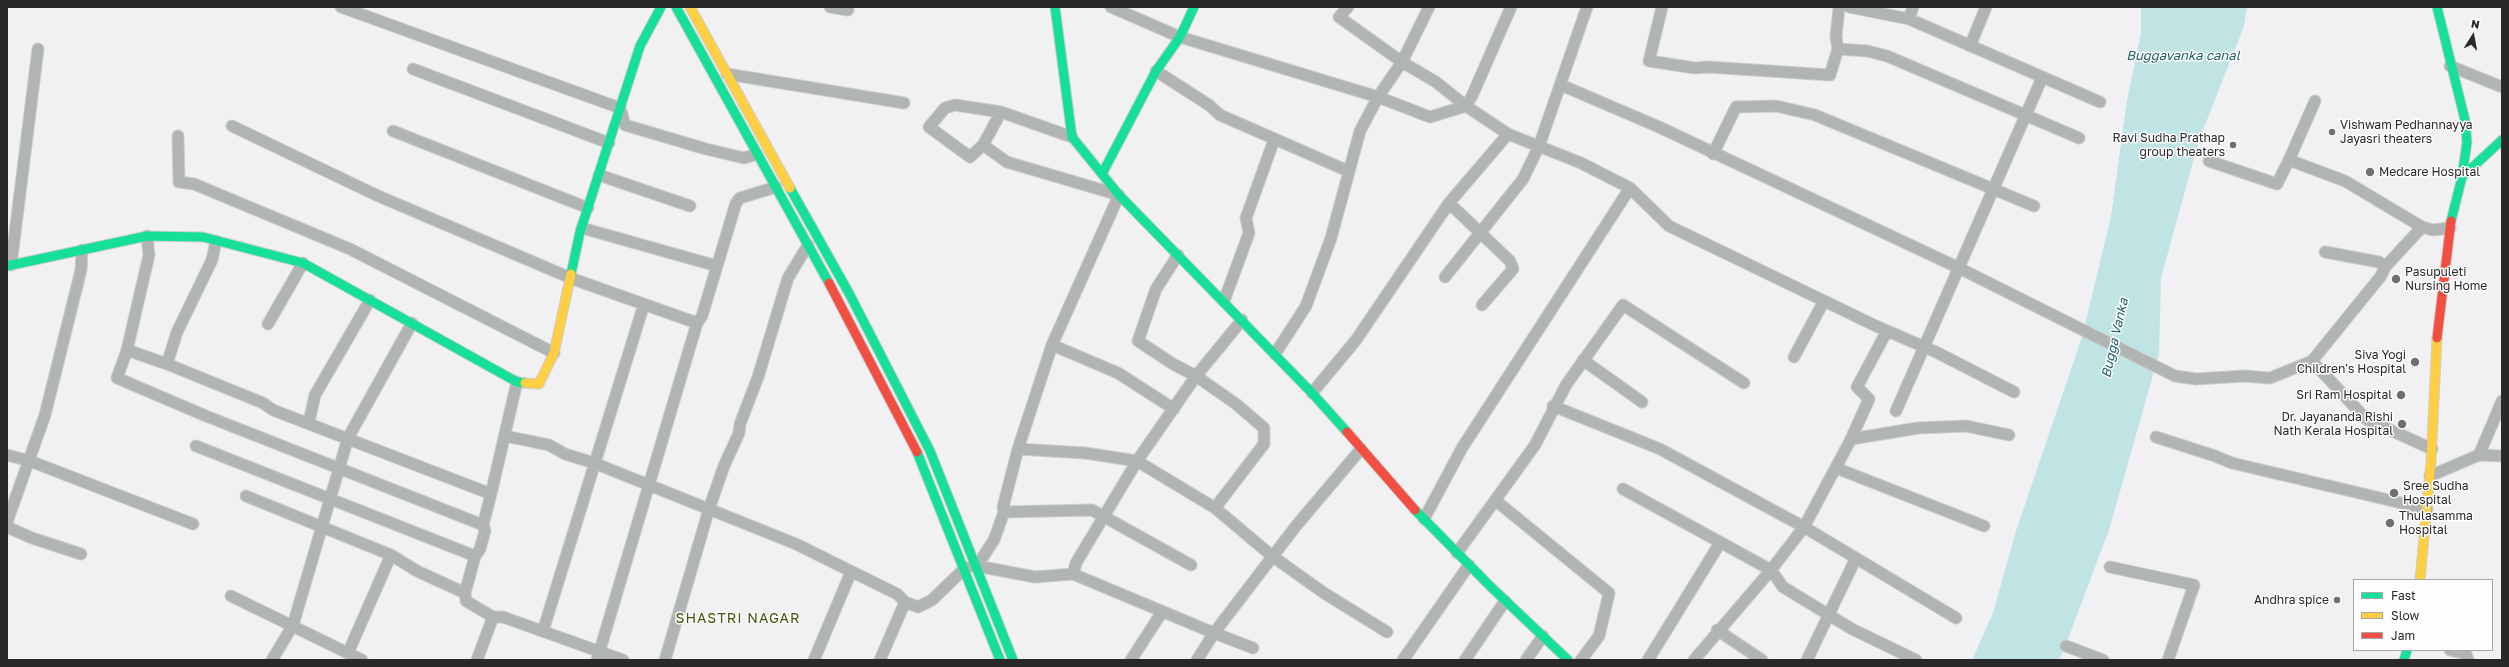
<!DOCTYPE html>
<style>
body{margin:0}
#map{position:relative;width:2509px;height:667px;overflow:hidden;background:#f1f0f3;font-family:"Golos Text",sans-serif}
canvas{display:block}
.frame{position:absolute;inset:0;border:8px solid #29292b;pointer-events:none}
.legend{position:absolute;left:2353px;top:579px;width:140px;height:72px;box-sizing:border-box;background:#fdfdfe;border:1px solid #a8a8aa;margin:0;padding:5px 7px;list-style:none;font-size:12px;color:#29292b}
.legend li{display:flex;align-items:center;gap:8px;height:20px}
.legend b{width:20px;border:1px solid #a8a8aa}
.north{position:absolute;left:2453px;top:16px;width:40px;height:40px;-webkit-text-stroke:3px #fdfdfe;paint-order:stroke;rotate:11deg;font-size:11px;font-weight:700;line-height:16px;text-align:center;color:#29292b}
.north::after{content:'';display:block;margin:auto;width:14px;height:18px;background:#29292b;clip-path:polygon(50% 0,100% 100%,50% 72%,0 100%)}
</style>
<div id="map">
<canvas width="2509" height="667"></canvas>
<div class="frame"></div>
<ul class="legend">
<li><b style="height:5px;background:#16e098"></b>Fast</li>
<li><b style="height:5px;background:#ffcf43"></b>Slow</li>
<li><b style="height:5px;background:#f24e42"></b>Jam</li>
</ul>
<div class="north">N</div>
</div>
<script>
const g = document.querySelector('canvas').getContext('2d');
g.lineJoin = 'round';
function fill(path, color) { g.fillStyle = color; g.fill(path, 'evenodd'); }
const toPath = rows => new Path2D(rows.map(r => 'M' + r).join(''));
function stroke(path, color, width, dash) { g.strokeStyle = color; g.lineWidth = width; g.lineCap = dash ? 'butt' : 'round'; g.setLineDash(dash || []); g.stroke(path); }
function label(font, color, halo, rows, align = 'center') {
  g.font = font + ' "Golos Text",sans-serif'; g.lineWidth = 3; g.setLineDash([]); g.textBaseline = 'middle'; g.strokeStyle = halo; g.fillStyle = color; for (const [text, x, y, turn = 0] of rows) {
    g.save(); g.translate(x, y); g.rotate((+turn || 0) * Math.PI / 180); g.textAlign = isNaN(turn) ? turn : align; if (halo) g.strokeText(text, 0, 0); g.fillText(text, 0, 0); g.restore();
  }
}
const water = toPath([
 [2141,7,2247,7,2244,26,2199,140,2161,278,2159,354,2109,530,2063,652,2059,660,1972,660,1993,613,2016,531,2082,337,2111,217,2127,100,2141,34]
]);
const street = toPath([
 [341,7,620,108,625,125,706,149,744,158,757,154],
 [830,7,848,10],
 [1111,7,1180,37,1378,97,1430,117,1466,106,1472,96,1511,7],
 [1348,7,1339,17,1402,62,1436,82,1466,106,1508,134,1581,163,1630,188,1669,226,1876,326,1936,352,2014,392],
 [1662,7,1649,61,1695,68,1708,67,1830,75,1838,49,1836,37,1839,7],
 [1849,7,1909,19,2100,102],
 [1909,19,1913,7],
 [1970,46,1986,7],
 [1838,49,1867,51,1887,56,2079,138],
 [2450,66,2502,87],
 [413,69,609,143],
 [1156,71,1209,105,1220,115,1348,171],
 [727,74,904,103],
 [1561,85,1659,127,1959,268,2175,376,2196,379,2244,376,2270,378,2312,361,2381,276,2385,267,2422,227],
 [1001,112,983,145,970,157,929,127,945,108,955,105,1001,112,1072,137],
 [232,126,376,195,573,279,697,323],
 [393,131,588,208],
 [178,136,179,182,194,184,350,249,554,353],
 [983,145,1007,162,1119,195,1052,345,1018,449,1003,507,1004,512,994,540,977,566,1035,577,1073,574,1214,633,1197,660],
 [1713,154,1736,107,1776,106,1815,115,2034,206],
 [2289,160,2315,101],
 [2209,161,2277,184,2289,160,2345,181,2422,227,2433,230,2450,228],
 [599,175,690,206],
 [1449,203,1510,261,1513,269,1482,305],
 [582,228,717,266],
 [147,236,149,255,127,350,117,378,206,416,483,525],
 [2325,252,2379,262,2385,267],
 [1178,255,1156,289,1138,341,1173,364,1196,376,1236,404,1264,428,1264,444,1215,508],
 [11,265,38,49],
 [1445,277,1523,179,1539,146,1587,7],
 [1224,301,1249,233,1246,218,1274,140],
 [268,324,303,263],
 [1887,331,1857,387,1869,399,1851,439,1918,428,1966,426,2009,435],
 [1052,345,1118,373,1174,409],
 [127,350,167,364,263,403,273,410,491,494,517,382],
 [1275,354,1306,306,1331,238,1360,131,1378,97,1402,62,1429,7],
 [1794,357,1824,301],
 [1583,360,1642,402],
 [2312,361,2366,419,2432,449],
 [167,364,177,332,212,260,216,241],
 [1312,393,1356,340,1449,203,1508,134],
 [1553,406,1660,449,1804,527,1956,618],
 [1896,411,2042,78],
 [309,422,315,395,370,300],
 [505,436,549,445,565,454,594,463,796,544,897,594,905,602,918,607,932,600,964,569,968,568],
 [2156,437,2215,456,2232,463,2427,509],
 [196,446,475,556],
 [1018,449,1085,453,1137,461,1215,508,1272,556,1324,593,1387,632],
 [7,455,30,461,193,524],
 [2479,455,2502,401],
 [1836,468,1984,526],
 [2430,476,2479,455,2502,456],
 [1623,489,1771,570,1783,587,1852,629,1916,660],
 [491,494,483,525,485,531,480,549,475,556,465,593,466,601,493,617,503,617,623,660],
 [246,496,391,555,417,571,465,593],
 [1495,500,1609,593,1599,636,1581,660],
 [1004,512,1092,510,1191,565],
 [1424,519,1462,448,1630,188],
 [7,522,45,415,81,270,82,250],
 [7,527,32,538,81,554],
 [1457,553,1535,445,1566,385,1623,305,1744,383],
 [2110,567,2194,585,2168,660],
 [1073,574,1076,563,1137,461,1196,376,1242,320],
 [231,596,362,660],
 [1717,630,1762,660],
 [543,631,644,304],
 [2066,646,2103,660],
 [1253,648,1214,633,1296,526,1361,449],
 [2450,650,2466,654,2468,660],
 [348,653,391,555],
 [272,660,293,625,348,438,412,323],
 [477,660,493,617],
 [597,660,697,323,702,316,736,203,740,198,776,187],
 [665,660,709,509,724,466,739,433,740,424,758,377,788,278,808,245],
 [814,660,851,572],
 [880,660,905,602],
 [1131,660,1162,612],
 [1403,660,1469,565],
 [1465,660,1505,601],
 [1526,660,1543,636],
 [1648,660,1720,543],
 [1694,660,1771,570,1804,527,1851,439],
 [1807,660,1856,558]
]);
const fast = toPath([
 [676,7,829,283],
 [1055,7,1072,137,1119,195,1312,393,1347,432],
 [2437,7,2465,120,2467,142,2462,177,2451,221],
 [1102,174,1156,71,1180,37,1194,7],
 [2462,177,2502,140],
 [790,188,850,295,930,451,1013,660],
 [7,266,147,236,203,237,303,263,517,382,525,383],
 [571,274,580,232,640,46,661,7],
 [917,452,1000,660],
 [1415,510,1490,586,1568,660],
 [2404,660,2407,650]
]);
const slow = toPath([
 [690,7,790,188],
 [525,383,539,384,554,353,571,274],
 [2420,580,2431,462,2437,338]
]);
const jam = toPath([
 [829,283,917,452],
 [2437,338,2451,221],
 [1347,432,1415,510]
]);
const markers = [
 [2332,132,4,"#6f6f71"],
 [2233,145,4,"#6f6f71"],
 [2370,172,5,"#6f6f71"],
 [2396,279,5,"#6f6f71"],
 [2415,362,5,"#6f6f71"],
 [2401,395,5,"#6f6f71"],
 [2402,424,5,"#6f6f71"],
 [2394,493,5,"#6f6f71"],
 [2390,523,5,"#6f6f71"],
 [2337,600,4,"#6f6f71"]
];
const poiNames = [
 ["Vishwam Pedhannayya",2340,125],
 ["Jayasri theaters",2340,139],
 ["Ravi Sudha Prathap",2225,138,"right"],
 ["group theaters",2225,152,"right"],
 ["Medcare Hospital",2379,172],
 ["Pasupuleti",2405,272],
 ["Nursing Home",2405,286],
 ["Siva Yogi",2406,355,"right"],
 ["Children's Hospital",2406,369,"right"],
 ["Sri Ram Hospital",2392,395,"right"],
 ["Dr. Jayananda Rishi",2393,417,"right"],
 ["Nath Kerala Hospital",2393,431,"right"],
 ["Sree Sudha",2403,486],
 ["Hospital",2403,500],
 ["Thulasamma",2399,516],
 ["Hospital",2399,530],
 ["Andhra spice",2329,600,"right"]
];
const waterNames = [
 ["Buggavanka canal",2183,56],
 ["Bugga Vanka",2115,338,-77]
];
const quarterNames = [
 ["SHASTRI NAGAR",738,619]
];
fill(water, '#c0e3e4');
stroke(street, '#cdcdce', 13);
stroke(fast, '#cdcdce', 11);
stroke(slow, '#cdcdce', 11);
stroke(jam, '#cdcdce', 11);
stroke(street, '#b0b4b3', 11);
stroke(fast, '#16e098', 9);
stroke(slow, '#ffcf43', 9);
stroke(jam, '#f24e42', 9);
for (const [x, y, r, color] of markers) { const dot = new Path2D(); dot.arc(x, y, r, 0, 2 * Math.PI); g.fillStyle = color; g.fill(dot); stroke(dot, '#fdfdfe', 1.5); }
label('12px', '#29292b', '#fdfdfe', poiNames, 'left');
label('italic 13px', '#1e6263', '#fdfdfe', waterNames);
g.letterSpacing = '1px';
label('14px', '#42570b', '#fdfdfe', quarterNames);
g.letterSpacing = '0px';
</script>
